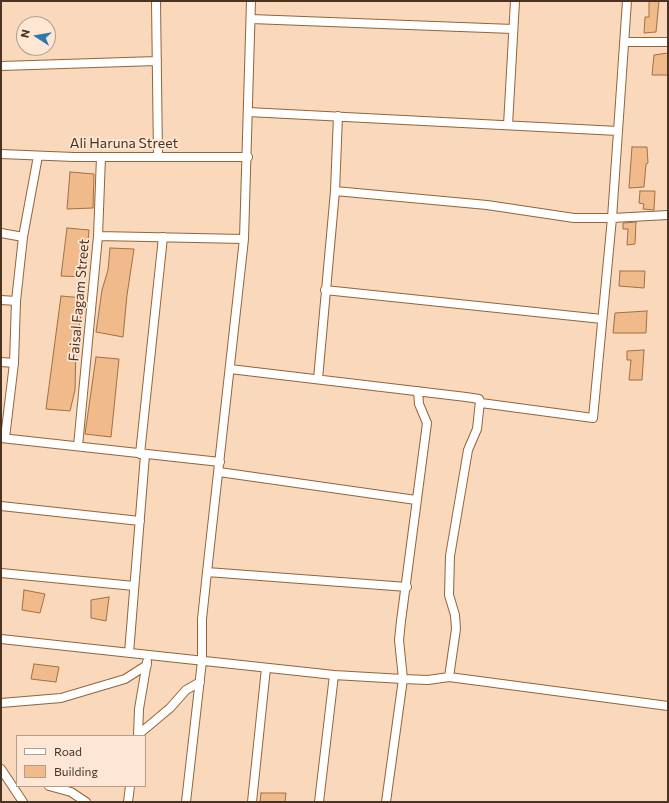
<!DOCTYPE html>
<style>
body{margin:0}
#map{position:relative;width:669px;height:803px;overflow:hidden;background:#f9d8bc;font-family:Commissioner,sans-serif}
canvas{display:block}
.frame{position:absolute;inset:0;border:2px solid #4a3421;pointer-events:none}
.legend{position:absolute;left:16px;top:735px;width:130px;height:52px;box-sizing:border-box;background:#fde7d4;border:1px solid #b59f8c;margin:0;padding:5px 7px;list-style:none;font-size:12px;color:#4a3421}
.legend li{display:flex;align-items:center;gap:8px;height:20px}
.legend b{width:20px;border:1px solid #b59f8c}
.north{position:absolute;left:16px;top:16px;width:40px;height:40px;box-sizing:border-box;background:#fde7d4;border:1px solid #b59f8c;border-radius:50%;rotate:282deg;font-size:11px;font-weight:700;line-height:16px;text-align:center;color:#4a3421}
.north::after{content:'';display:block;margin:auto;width:14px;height:18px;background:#2e79ac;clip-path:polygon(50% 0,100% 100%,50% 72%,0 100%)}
</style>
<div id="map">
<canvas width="669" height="803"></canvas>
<div class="frame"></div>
<ul class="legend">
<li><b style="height:5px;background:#fff"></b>Road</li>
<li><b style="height:11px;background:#f0ba8b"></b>Building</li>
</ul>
<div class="north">N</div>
</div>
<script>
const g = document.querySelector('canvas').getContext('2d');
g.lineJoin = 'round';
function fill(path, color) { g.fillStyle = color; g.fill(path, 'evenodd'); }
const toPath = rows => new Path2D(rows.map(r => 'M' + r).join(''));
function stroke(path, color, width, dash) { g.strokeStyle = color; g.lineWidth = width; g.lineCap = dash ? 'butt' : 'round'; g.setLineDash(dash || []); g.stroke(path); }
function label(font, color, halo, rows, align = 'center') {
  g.font = font + ' Commissioner,sans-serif'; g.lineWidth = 3.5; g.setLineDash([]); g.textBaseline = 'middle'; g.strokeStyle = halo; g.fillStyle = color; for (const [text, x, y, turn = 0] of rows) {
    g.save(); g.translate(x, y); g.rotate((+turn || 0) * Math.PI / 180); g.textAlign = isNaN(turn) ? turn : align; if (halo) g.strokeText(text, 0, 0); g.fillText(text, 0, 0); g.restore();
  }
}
const building = toPath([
 [649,1,659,1,656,32,644,33,645,17,649,17,649,1],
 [668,53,668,75,652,75,654,55,668,53],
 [632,147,647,147,648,163,646,164,644,187,629,188,632,147],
 [70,172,94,174,93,208,67,209,70,172],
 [640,191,655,191,654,210,643,209,644,204,639,203,640,191],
 [636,222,635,244,627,245,628,229,623,229,623,223,636,222],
 [67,228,89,230,85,277,61,276,67,228],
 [110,248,134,249,127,295,123,337,96,332,102,290,108,270,110,248],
 [620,271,645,271,644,288,619,286,620,271],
 [61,296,84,298,76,345,75,390,70,411,46,409,61,296],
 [647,311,646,333,613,333,615,313,647,311],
 [644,350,642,380,629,380,631,360,627,360,627,351,644,350],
 [96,357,119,359,111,437,85,434,96,357],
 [24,590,45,594,40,613,22,610,24,590],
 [109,597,106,621,91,618,91,600,109,597],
 [34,664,59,667,56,682,31,679,34,664],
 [261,793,286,793,285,802,260,802,261,793]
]);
const minor = toPath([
 [156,1,158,157],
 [251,19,513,29],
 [625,42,668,42],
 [1,66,157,61],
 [248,112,618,131],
 [508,125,515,1],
 [1,154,74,157,248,157],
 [335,191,338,116],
 [1,233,23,237],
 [98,236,244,239],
 [325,290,602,319],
 [1,300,16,301],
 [1,362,14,363],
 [230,369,466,397,479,399,480,401,477,429,468,450,450,556,449,595,455,615,456,629,449,677],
 [318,379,335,191,487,205,574,218,612,218,668,215],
 [481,403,593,418,612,218,627,1],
 [1,438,220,462],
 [5,438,14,363,16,301,23,237,38,156],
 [78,446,98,236,101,157],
 [140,454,163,237],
 [219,472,416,500],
 [1,506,140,521],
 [207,572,407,587],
 [1,573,134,586],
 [1,639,334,675,403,679,428,680,449,677,668,706],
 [129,653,145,455],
 [1,703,61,698,125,679,147,665],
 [139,734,170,708,186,690,200,682],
 [138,736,139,709,147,662],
 [1,769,23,802],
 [49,786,71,792,86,802],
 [128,802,130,786],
 [186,802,202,661,202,619,207,572,244,239,251,1],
 [252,802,266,668],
 [319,802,334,675],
 [386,802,403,679,399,640,401,621,427,423,419,404,418,391]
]);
const streetNames = [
 ["Ali Haruna Street",124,143],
 ["Faisal Fagam Street",79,300,-85]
];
fill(building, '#f0ba8b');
stroke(building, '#a17043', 1);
stroke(minor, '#946437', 10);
stroke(minor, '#fff', 8);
label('14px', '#4a3421', '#fde7d4', streetNames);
</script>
